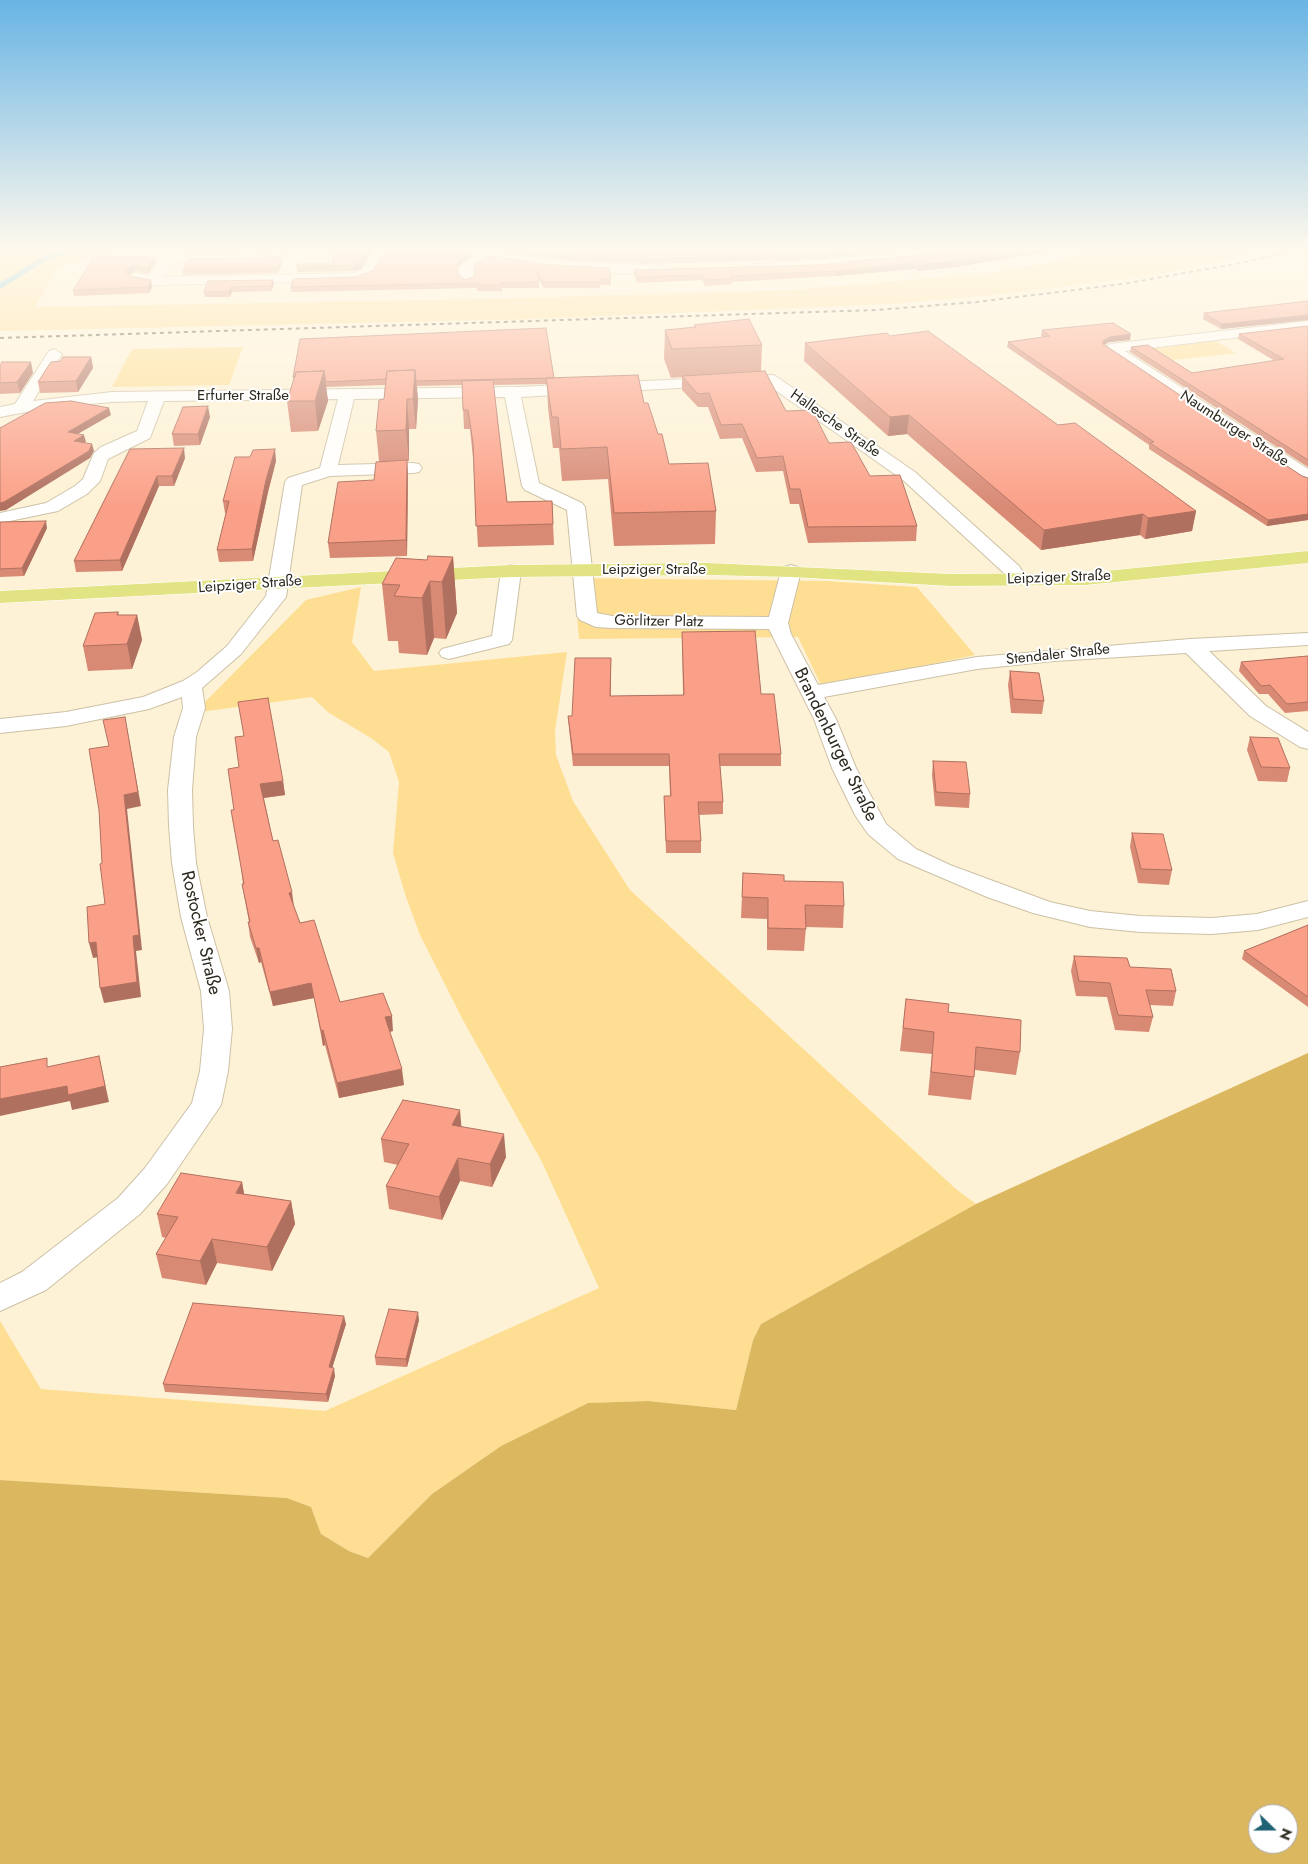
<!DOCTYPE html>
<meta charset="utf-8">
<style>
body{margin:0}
#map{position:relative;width:1308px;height:1864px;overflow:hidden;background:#fef2d6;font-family:Jost,sans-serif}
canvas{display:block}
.north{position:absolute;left:1248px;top:1804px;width:50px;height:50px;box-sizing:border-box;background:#fff;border:1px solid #aba9a5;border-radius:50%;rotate:112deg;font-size:14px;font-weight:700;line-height:20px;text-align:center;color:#2c281d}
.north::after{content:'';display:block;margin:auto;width:18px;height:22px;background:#1e6274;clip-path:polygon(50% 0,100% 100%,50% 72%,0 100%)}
</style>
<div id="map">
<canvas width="1308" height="1864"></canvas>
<div class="north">N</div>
</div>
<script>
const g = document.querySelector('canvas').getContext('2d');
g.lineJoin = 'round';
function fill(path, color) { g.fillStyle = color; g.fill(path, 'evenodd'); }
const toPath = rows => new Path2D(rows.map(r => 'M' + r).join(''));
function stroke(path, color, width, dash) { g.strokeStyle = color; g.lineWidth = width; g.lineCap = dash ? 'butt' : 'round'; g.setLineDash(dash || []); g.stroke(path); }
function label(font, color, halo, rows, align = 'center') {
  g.font = font + ' Jost,sans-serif'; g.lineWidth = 4; g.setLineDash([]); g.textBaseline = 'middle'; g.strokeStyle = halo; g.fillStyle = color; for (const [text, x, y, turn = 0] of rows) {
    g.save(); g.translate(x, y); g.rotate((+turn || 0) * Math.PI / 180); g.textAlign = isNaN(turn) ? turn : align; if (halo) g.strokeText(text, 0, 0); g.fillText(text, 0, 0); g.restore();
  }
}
const green = toPath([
 [0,246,181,246,84,260,66,265,55,271,35,307,478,299,791,290,992,273,1067,259,1106,246,1293,246,1149,276,995,295,891,304,532,319,0,331],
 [1216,341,1236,353,1146,363,1134,354,1140,350],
 [243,347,229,385,112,387,132,349],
 [574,578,826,581,917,587,975,655,822,687,798,637,579,639],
 [361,587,352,642,374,671,567,652,555,731,556,755,573,801,630,890,956,1189,976,1204,761,1324,753,1340,736,1410,648,1401,588,1403,501,1446,432,1494,368,1558,349,1551,321,1534,311,1507,287,1498,0,1480,0,1321,41,1389,325,1411,599,1288,542,1162,464,1022,420,935,405,894,393,853,399,782,389,752,371,738,329,713,312,697,200,712,204,703,306,600]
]);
const forest = toPath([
 [1308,1053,1308,1864,0,1864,0,1480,287,1498,311,1507,321,1534,349,1551,368,1558,432,1494,501,1446,588,1403,648,1401,736,1410,753,1340,761,1324,976,1204],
 [1258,1814,1288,1814,1288,1844,1258,1844]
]);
const stream = toPath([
 [0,286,47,257,86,246]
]);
const minor = toPath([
 [387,246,406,246,382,257,373,275,356,281,153,285,130,280,128,277,135,273,149,276,163,255,168,254,280,253,287,257,280,261,172,262,163,277,354,273,363,269,372,251,387,246],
 [440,246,464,246,552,261,669,266,676,270,669,274,607,273,552,269,489,259,473,269,474,280,467,284,460,280,459,267,475,256,441,249,440,246],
 [947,246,984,246,978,250,870,264,753,272,746,268,753,264,870,256,947,246],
 [1308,321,1308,329,1125,351,1308,469,1308,482,1302,481,1103,348,1110,344,1308,321],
 [54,349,62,354,33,401,112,392,517,387,774,375,915,472,1019,566,1029,581,1026,585,1012,585,1005,574,903,480,765,383,521,397,539,483,582,503,585,507,597,613,612,616,769,617,781,571,784,567,791,565,798,567,801,571,788,623,791,634,818,685,977,657,1190,639,1308,633,1308,645,1209,651,1266,706,1308,732,1308,749,1300,747,1250,716,1186,653,1054,661,977,669,824,697,836,719,856,768,886,824,916,849,950,865,1050,902,1090,911,1140,916,1212,918,1257,914,1308,901,1308,917,1258,930,1212,934,1140,932,1090,927,1033,913,987,897,898,859,868,834,855,815,832,768,814,719,769,629,612,628,596,627,580,620,577,616,567,510,525,490,522,486,505,397,354,399,338,465,413,463,419,464,422,468,419,472,413,473,330,476,302,485,286,597,241,654,202,688,205,708,196,737,192,790,193,826,196,863,207,917,229,991,232,1029,228,1071,221,1105,167,1184,140,1214,46,1290,0,1311,0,1283,22,1272,118,1198,145,1168,192,1103,200,1071,204,1029,201,991,181,917,172,863,169,826,168,790,174,737,183,708,182,697,149,709,66,726,0,733,0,719,66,712,143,697,183,681,197,672,227,646,266,596,285,482,288,478,320,468,338,399,164,401,150,438,108,459,100,481,87,494,58,511,0,523,0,513,46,503,75,486,83,479,94,453,101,447,137,431,148,401,112,402,47,408,0,417,0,407,15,404,49,351,54,349],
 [511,565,518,567,521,571,512,640,509,644,449,659,442,657,439,653,442,649,492,636,501,571,504,567,511,565]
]);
const major = toPath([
 [1308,551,1308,563,1085,585,951,586,791,577,708,575,511,577,0,603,0,591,511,565,708,563,951,574,1085,573,1308,551]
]);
const rail = toPath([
 [0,338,876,310,977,302,1123,284,1246,262,1308,247]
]);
const wall = toPath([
 [288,246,285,254,280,251,197,252,196,247],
 [336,246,381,246,371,249,362,268,354,271,297,272,297,267,332,264],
 [475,246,935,246,818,259,646,264,552,259],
 [979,246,1070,246,1052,251,956,267,918,271,914,269,835,276,732,282,732,284,705,286,702,280,637,283,634,275,634,270,818,265,920,255],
 [470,252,470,257,457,267,458,275,466,280,475,276,475,264,611,279,611,285,600,285,600,288,544,288,538,278,539,288,502,288,502,291,477,291,477,288,291,292,291,287,355,277,373,271],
 [94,257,156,262,148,274,135,271,128,275,152,287,149,293,74,296,73,290],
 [282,262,278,273,183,275,183,270],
 [273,280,274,284,271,291,232,292,230,297,205,297,204,292],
 [1308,301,1308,320,1221,329,1203,319,1204,313],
 [694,325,762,345,761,372,786,411,829,443,870,476,917,526,916,541,808,543,799,504,790,504,783,471,756,472,742,438,720,439,708,407,698,407,682,390,682,377,671,378,664,359,665,330,694,327],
 [1308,326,1308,467,1130,352,1131,347,1192,373,1275,361,1238,339,1239,334],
 [1042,330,1130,340,1109,342,1104,345,1302,476,1308,478,1308,520,1267,526,1149,449,1149,445,1007,347,1008,342,1043,337,1041,336],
 [890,336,1058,425,1196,511,1192,531,1145,539,1140,535,1041,550,907,434,888,436,804,361,805,343],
 [91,357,93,368,78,392,40,393,38,382,61,361],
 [0,366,33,373,20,393,0,394],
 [293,377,554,378,644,403,658,434,669,464,716,511,715,544,614,546,608,479,562,481,559,448,553,448,548,408,547,384,493,385,507,502,552,501,554,545,478,547,473,458,470,429,464,429,462,385,417,386,418,400,416,429,409,429,409,461,407,461,408,475,407,556,330,558,328,543,374,480,379,461,376,431,384,399,385,385,326,387,328,401,318,431,291,432,287,401,294,380],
 [210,417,200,445,174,446,172,434],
 [130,449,185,458,174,486,159,486,122,571,76,572,74,561],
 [276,461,268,492,253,561,219,562,217,550,226,513,225,513,223,501],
 [0,522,47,528,24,576,0,577],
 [453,557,457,613,446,639,434,638,427,655,399,653,398,641,388,641,382,584,427,560],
 [118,612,119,615,137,615,142,640,132,669,88,671,83,646],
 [682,632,761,694,781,754,781,766,720,766,723,802,723,814,699,815,701,841,701,853,666,853,664,796,670,796,669,766,573,766,569,728,568,716,572,716,611,658,611,696,683,695],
 [1308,656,1308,711,1285,713,1268,694,1259,694,1239,671,1241,662],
 [1010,671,1044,701,1042,714,1011,713,1008,685],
 [1250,737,1290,768,1287,782,1258,781,1247,750],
 [933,761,970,794,969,808,935,806,932,775],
 [239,767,283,781,285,795,264,798,273,841,294,907,300,923,340,1002,393,1031,390,1032,404,1085,339,1098,325,1045,323,1046,314,998,273,1006,261,962,259,963,250,937,248,922,249,922,242,884,243,884,234,810],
 [1132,833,1172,870,1169,885,1138,883,1130,847],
 [743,873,784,881,844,906,843,928,806,927,804,951,767,950,767,919,741,918],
 [1308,925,1308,1007,1242,959,1244,951],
 [1074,956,1130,967,1176,991,1173,1006,1150,1005,1153,1017,1149,1032,1115,1030,1107,997,1076,996,1071,971],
 [906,999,948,1012,1020,1052,1016,1075,975,1070,971,1100,928,1095,932,1054,900,1051],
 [461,1126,506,1157,492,1187,460,1181,442,1220,389,1209,386,1186,398,1165,384,1162,381,1139],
 [242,1182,244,1194,291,1201,295,1224,272,1271,217,1263,206,1285,162,1278,156,1254,166,1238,162,1237,157,1214],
 [419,1320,407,1367,376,1365,375,1357],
 [346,1324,332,1368,335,1376,328,1402,165,1392,163,1384]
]);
const shadedWall = toPath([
 [286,246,288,246,285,254,285,249],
 [370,246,381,246,371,249,362,268,354,271,353,266],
 [887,246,935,246,818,259,818,254],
 [1050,246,1070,246,1052,251,956,267,918,271,918,265],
 [470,252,470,257,457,267,457,262],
 [155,256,156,262,148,274,147,268],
 [282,257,282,262,278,273,278,268],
 [915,263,914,269,835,276,836,271],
 [134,265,135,271,126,277,125,270],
 [151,280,152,287,149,293,148,287],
 [273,280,274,284,271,291,271,286],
 [231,287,232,292,230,297,229,292],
 [1308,315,1308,320,1221,329,1222,324],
 [1131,334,1130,340,1109,342,1102,346,1103,341,1110,337],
 [91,357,93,368,78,392,76,381],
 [31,362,33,373,20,393,17,382],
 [415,370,418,400,416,429,413,399],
 [324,371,328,401,318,431,315,401],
 [407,399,409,429,409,461,406,430],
 [208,406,210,417,200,445,198,434],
 [109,408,111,415,69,439,68,432],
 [909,415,907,434,888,436,890,417],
 [84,435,86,442,75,448,74,441],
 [92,444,94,451,90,458,6,510,0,511,0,503],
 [184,448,185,458,174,486,172,476],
 [275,449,276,461,268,492,253,561,252,549,266,480],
 [407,460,408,475,407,556,406,540],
 [157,476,159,486,122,571,120,560],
 [1196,511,1192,531,1145,539,1148,518],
 [1143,514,1140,535,1041,550,1044,530],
 [1308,514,1308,520,1267,526,1268,520],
 [46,521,47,528,24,576,22,568],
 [453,557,457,613,446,639,442,582],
 [430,581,434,638,427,655,422,598],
 [137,615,142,640,132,669,127,644],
 [125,717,141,806,127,809,142,950,136,951,141,997,104,1003,100,988,133,936,124,795],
 [283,781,285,795,263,798,260,784],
 [292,892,294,907,289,893],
 [96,942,100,957,93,958,89,943],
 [256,948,259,948,261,962,259,963],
 [311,983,314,998,273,1006,270,992],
 [392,1016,393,1031,387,1032,385,1017],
 [323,1030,325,1045,323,1046,321,1031],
 [99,1056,109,1102,72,1110,70,1101,0,1116,0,1099],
 [402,1069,404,1085,339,1098,337,1083],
 [460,1110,462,1133,452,1125],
 [504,1134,506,1157,492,1187,490,1164],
 [458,1158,460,1181,442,1220,439,1197],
 [242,1182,246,1205,236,1193],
 [291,1201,295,1224,272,1271,267,1247],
 [212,1239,217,1263,206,1285,200,1261],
 [418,1312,419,1320,407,1367,406,1359],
 [344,1316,346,1324,330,1375,329,1367],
 [334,1368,335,1376,328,1402,326,1394]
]);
const building = toPath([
 [197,246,286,246,285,249,279,246,196,247,197,246],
 [336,246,370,246,361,262,353,266,297,267,297,264,332,264,336,246],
 [398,246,443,246,470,252,457,262,458,275,466,280,475,276,475,264,489,256,552,265,609,268,611,279,599,280,600,282,544,282,537,271,539,282,501,283,501,285,476,285,477,283,291,287,293,279,355,277,373,271,383,253,398,246],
 [507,246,887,246,818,254,646,259,552,254,507,246],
 [979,246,1050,246,957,261,918,265,915,263,836,271,730,276,732,279,705,280,702,275,637,277,634,270,818,265,920,255,979,246],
 [155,256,147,268,134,265,125,270,129,276,151,280,148,287,73,290,94,257,155,256],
 [282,257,278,268,183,270,189,259,282,257],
 [273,280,271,286,231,287,229,292,204,292,208,281,273,280],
 [1308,301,1308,315,1222,324,1204,313,1308,301],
 [749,319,762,345,672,349,665,330,696,327,694,325,749,319],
 [1113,323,1131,334,1110,337,1103,341,1103,344,1302,476,1308,478,1308,514,1268,520,1150,443,1154,442,1008,342,1050,336,1042,330,1113,323],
 [1308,326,1308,460,1131,347,1148,345,1192,373,1284,359,1239,334,1308,326],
 [546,328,554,378,416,381,415,370,387,371,386,379,326,382,324,371,296,372,295,377,293,377,300,339,546,328],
 [928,331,1058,425,1075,423,1196,511,1148,518,1143,514,1044,530,909,415,890,417,805,343,887,333,890,336,928,331],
 [63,357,91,357,76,381,38,382,51,362,61,361,63,357],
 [2,362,31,362,17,382,0,383,0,366,2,362],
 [415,370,413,399,407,399,406,430,376,431,379,400,384,399,387,371,415,370],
 [324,371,315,401,287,401,296,372,324,371],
 [765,371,786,411,812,410,829,443,851,442,870,476,900,475,917,526,808,527,800,489,790,489,783,456,757,458,742,424,721,425,709,393,698,394,682,376,765,371],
 [638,375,644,403,648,403,658,434,662,434,669,464,708,463,716,511,614,513,607,447,561,449,558,417,552,417,546,378,638,375],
 [493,380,507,502,552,501,553,524,476,526,473,443,468,410,463,410,462,381,493,380],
 [71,401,109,408,68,432,84,435,74,441,92,444,89,451,4,502,0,503,0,428,45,403,71,401],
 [208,406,198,434,172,434,183,407,208,406],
 [184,448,172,476,157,476,120,560,74,561,130,449,184,448],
 [275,449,266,480,252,549,217,550,229,501,223,501,235,457,250,457,253,450,275,449],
 [407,460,406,540,328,543,338,482,374,480,376,462,407,460],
 [46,521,22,568,0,569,0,522,46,521],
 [428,556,453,557,442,582,430,581,422,598,394,596,400,585,382,584,396,558,427,560,428,556],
 [118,612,117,615,137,615,127,644,83,646,95,613,118,612],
 [755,631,761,694,774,694,781,754,719,754,723,802,698,802,701,841,666,841,664,796,671,796,669,754,573,754,568,716,572,716,575,658,611,658,610,696,684,695,682,632,755,631],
 [1308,656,1308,702,1287,704,1270,685,1261,686,1241,662,1308,656],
 [1010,671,1039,673,1044,701,1013,699,1010,671],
 [268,698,283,781,260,784,273,841,278,840,292,892,289,893,300,923,314,920,340,1002,383,993,392,1016,385,1017,402,1069,337,1083,323,1030,321,1031,311,983,270,992,259,948,256,948,248,922,250,922,242,884,244,884,231,810,234,810,228,769,239,767,235,737,244,736,238,702,268,698],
 [125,717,138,792,124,795,139,935,133,936,137,982,100,988,96,942,89,943,87,907,105,904,100,864,102,863,99,810,89,749,109,746,103,720,125,717],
 [1250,737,1278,738,1290,768,1261,767,1250,737],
 [933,761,966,762,970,794,936,792,933,761],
 [1132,833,1163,834,1172,870,1141,869,1132,833],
 [743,873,784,875,784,881,843,882,844,906,805,905,806,929,768,928,768,898,742,897,743,873],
 [1308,925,1308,997,1244,951,1308,925],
 [1074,956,1127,958,1130,967,1171,969,1176,991,1146,990,1153,1017,1118,1015,1110,983,1079,981,1074,956],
 [906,999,949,1004,948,1012,1021,1020,1020,1052,976,1047,974,1077,931,1072,934,1032,903,1028,906,999],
 [99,1056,105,1086,68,1095,67,1086,0,1099,0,1067,47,1058,47,1067,99,1056],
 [403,1100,460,1110,452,1125,504,1134,490,1164,458,1158,439,1197,386,1186,409,1144,381,1139,403,1100],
 [181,1173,242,1182,236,1193,291,1201,267,1247,212,1239,200,1261,156,1254,178,1217,157,1214,181,1173],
 [193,1303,344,1316,329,1367,334,1368,326,1394,163,1384,193,1303],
 [389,1309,418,1312,406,1359,375,1357,389,1309]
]);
const farStreetnames = [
 ["Erfurter Straße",243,396],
 ["Hallesche Straße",835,424,35],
 ["Naumburger Straße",1234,429,33],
 ["Leipziger Straße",654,570],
 ["Leipziger Straße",1059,578,-2],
 ["Leipziger Straße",250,585,-4],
 ["Görlitzer Platz",659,622,1],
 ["Stendaler Straße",1058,655,-6]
];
const streetNames = [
 ["Brandenburger Straße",835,745,64],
 ["Rostocker Straße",200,933,77]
];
fill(green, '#fede93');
fill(forest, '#dbb760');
stroke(stream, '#49b3de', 5);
stroke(minor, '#ccc1a6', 2);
stroke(major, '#fff', 1);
fill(minor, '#fff');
fill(major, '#e2e383');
stroke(rail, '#585344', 2, [4, 4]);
fill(wall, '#d88a75');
fill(shadedWall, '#b0705f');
fill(building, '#fba088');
stroke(building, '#b0705f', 1);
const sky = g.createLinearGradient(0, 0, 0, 507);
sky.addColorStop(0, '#68b4e4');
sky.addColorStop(0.49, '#fff9ed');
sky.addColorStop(1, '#fff9ed00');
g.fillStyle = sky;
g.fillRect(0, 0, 1308, 507);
label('15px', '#2c281d', '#fff', farStreetnames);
label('18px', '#2c281d', '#fff', streetNames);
</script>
